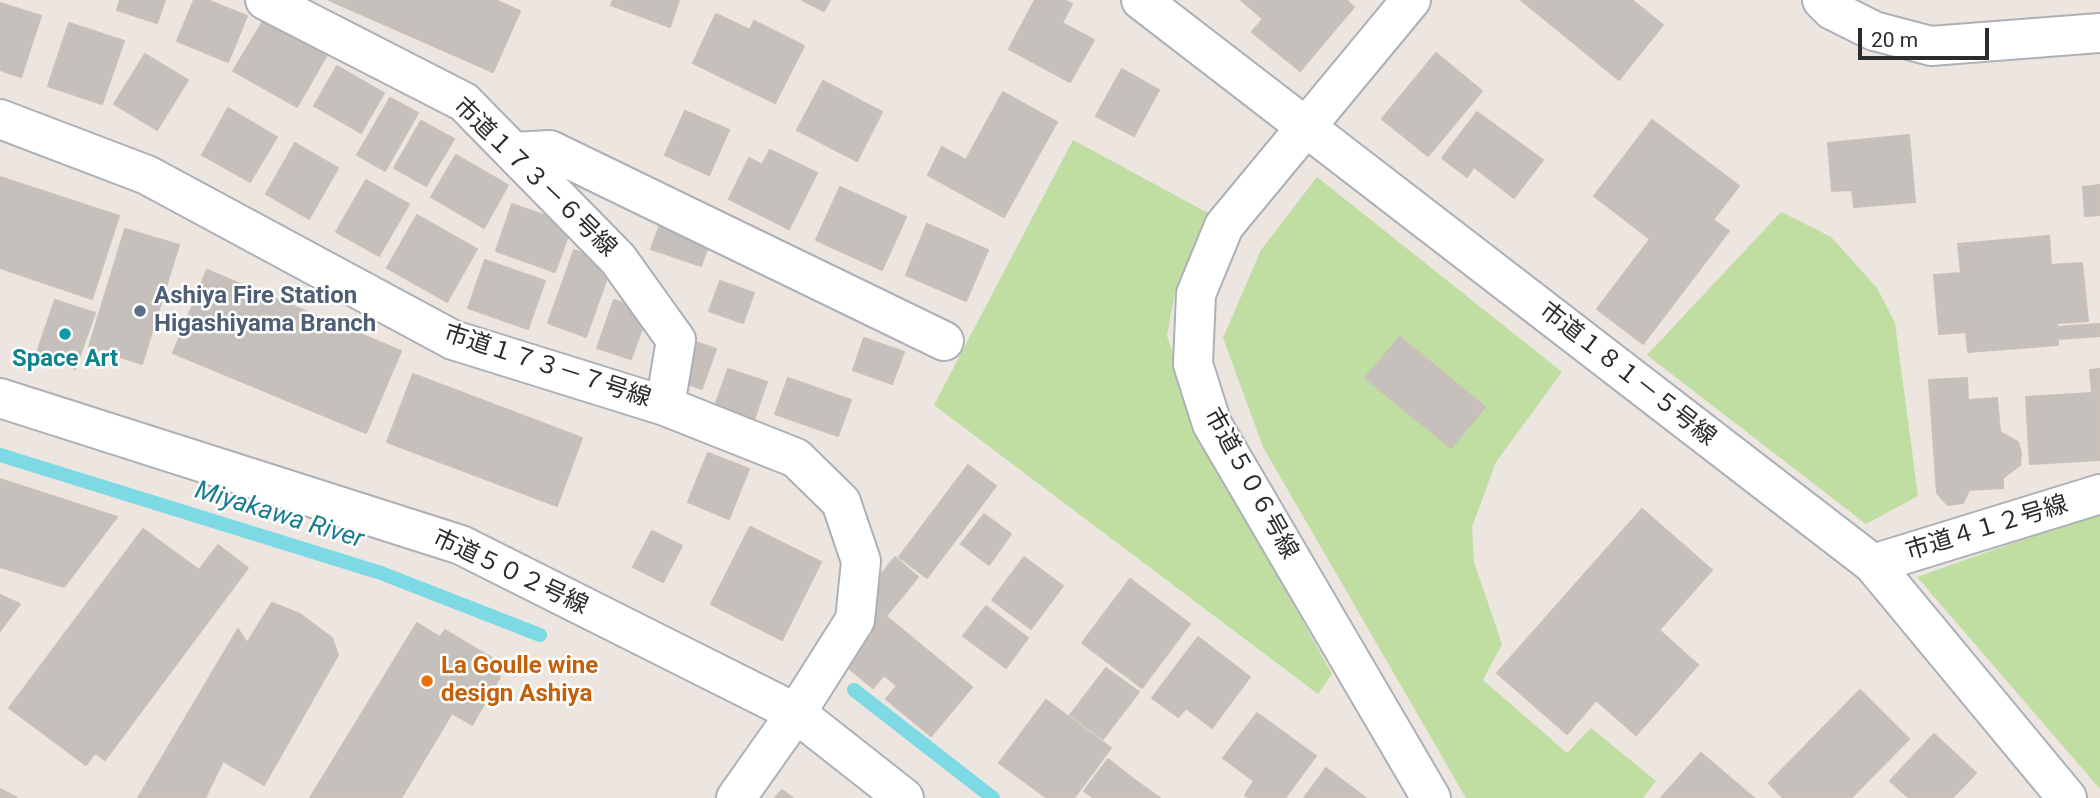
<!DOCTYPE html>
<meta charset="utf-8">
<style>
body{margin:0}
#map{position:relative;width:2100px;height:798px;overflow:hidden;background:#ece5e0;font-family:Roboto,sans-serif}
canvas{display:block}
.scale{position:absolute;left:1858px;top:28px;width:131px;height:32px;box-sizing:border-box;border:4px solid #2c2c2c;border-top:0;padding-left:9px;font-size:21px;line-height:24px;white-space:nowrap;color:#2c2c2c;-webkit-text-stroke:5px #fff;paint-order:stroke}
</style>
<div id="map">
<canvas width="2100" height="798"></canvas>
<div class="scale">20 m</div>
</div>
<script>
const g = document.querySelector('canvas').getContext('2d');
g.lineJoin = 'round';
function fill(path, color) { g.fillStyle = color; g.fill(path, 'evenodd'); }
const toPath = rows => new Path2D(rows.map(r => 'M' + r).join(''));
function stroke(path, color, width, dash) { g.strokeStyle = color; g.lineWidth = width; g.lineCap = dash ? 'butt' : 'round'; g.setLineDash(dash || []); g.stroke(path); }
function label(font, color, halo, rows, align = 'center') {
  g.font = font + ' Roboto,"Noto Sans JP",sans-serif'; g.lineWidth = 5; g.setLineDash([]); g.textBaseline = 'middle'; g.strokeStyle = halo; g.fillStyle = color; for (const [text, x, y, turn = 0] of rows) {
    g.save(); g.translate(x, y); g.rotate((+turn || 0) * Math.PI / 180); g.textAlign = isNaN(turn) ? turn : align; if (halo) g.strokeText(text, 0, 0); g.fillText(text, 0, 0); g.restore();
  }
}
const green = toPath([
 [1073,140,1210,214,1175,292,1167,336,1198,432,1332,674,1318,694,934,405],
 [1317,177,1562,372,1496,462,1472,527,1474,562,1502,644,1483,680,1567,753,1591,728,1656,781,1643,798,1466,798,1263,447,1223,338,1261,250],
 [1781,212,1831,237,1877,288,1895,323,1918,496,1866,524,1647,355],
 [2100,512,2100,789,1917,577]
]);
const stream = toPath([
 [0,455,381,573,540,635],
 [854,690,993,798]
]);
const building = toPath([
 [120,0,165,0,157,23,117,10,120,0],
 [194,0,207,0,247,16,228,62,177,41,194,0],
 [329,0,495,0,520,11,493,72,329,0],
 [613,0,679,0,670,27,611,5,613,0],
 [802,0,830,0,824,11,802,0],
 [1035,0,1064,0,1072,4,1062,23,1094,40,1070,82,1009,49,1035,0],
 [1241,0,1346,0,1354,7,1300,71,1252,32,1263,19,1241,0],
 [1521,0,1632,0,1663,25,1619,80,1521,0],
 [0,3,41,16,21,77,0,70,0,3],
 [716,14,750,30,754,21,804,46,775,103,693,63,716,14],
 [265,18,328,53,297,107,233,71,265,18],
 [69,23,124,41,102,104,48,86,69,23],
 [1436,53,1482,91,1428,156,1382,119,1436,53],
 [145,54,188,80,157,130,114,104,145,54],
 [337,66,384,93,361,133,314,106,337,66],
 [1122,69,1159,90,1134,136,1096,116,1122,69],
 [823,81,882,112,857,161,797,130,823,81],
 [1003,92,1057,122,1004,217,928,175,942,147,966,160,1003,92],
 [390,98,418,113,385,171,357,155,390,98],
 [228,108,277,137,250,182,202,155,228,108],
 [685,111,729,130,709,175,665,155,685,111],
 [1477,112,1543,160,1514,198,1474,167,1467,177,1442,158,1477,112],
 [1652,120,1739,186,1713,220,1729,231,1643,344,1597,309,1650,239,1594,196,1652,120],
 [421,121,454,139,426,186,394,168,421,121],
 [1909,135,1915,202,1854,207,1852,190,1832,191,1828,143,1909,135],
 [295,143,338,168,309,219,266,194,295,143],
 [770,150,817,173,789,229,729,199,749,158,762,165,770,150],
 [456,155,508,185,484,228,431,197,456,155],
 [0,177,119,216,92,299,0,268,0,177],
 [366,180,409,204,379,256,336,232,366,180],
 [2100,185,2100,215,2085,216,2083,187,2100,185],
 [840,187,906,217,882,270,816,240,840,187],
 [512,204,572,225,555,272,496,251,512,204],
 [417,215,477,249,447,302,387,268,417,215],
 [927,224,988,250,966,301,906,275,927,224],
 [659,227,709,244,701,266,651,249,659,227],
 [125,229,179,245,142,364,89,347,125,229],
 [2049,236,2051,265,2082,263,2088,321,2057,323,2057,327,2100,324,2100,336,2058,339,2058,345,1968,352,1966,332,1939,334,1934,275,1961,273,1958,244,2049,236],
 [574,250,612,264,586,337,548,323,574,250],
 [485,260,545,281,528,329,468,308,485,260],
 [207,270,401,351,366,433,173,353,207,270],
 [720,281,754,293,743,323,709,311,720,281],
 [55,300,95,313,75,369,36,355,55,300],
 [614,300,648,312,631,359,597,348,614,300],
 [1400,337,1485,407,1451,448,1365,378,1400,337],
 [864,338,904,352,892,384,853,370,864,338],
 [687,339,716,349,702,389,673,379,687,339],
 [728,369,767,382,754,420,715,406,728,369],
 [2100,369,2100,460,2030,464,2026,397,2092,393,2090,370,2100,369],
 [413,374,582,438,557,506,387,442,413,374],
 [788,378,851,400,838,436,775,414,788,378],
 [1967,378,1968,400,1997,398,2000,432,2018,442,2021,453,2020,465,2003,478,2003,488,1969,490,1963,503,1948,505,1937,493,1929,380,1967,378],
 [708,453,749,469,729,519,688,502,708,453],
 [968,465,996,486,927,578,899,557,968,465],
 [0,479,117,517,64,587,0,567,0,479],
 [1642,509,1712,570,1659,630,1698,665,1636,735,1596,700,1567,734,1497,673,1642,509],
 [984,514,1011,534,989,565,961,544,984,514],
 [750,527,821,562,782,640,711,604,750,527],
 [143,529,199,570,218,545,248,568,105,760,95,753,86,765,9,708,143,529],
 [652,531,682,546,663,582,633,567,652,531],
 [895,557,918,577,872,633,858,621,880,595,871,587,895,557],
 [1024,557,1063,586,1031,629,992,600,1024,557],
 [1130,579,1190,624,1142,688,1082,643,1130,579],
 [0,595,20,604,0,631,0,595],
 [272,603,300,614,332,638,338,655,264,785,223,761,205,798,138,798,238,629,247,643,272,603],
 [986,606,1028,638,1006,668,963,636,986,606],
 [887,617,972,687,931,736,886,699,897,686,884,675,873,688,846,666,887,617],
 [417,623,440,637,445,630,492,658,486,668,500,677,472,725,452,713,401,798,310,798,417,623],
 [1198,637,1250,677,1212,728,1186,708,1178,717,1152,698,1198,637],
 [1106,668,1139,692,1103,739,1070,715,1106,668],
 [1860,690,1909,739,1851,798,1783,798,1769,783,1860,690],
 [1046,700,1111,748,1074,798,1047,798,999,763,1046,700],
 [1257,713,1316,756,1285,798,1249,798,1245,795,1254,781,1223,758,1257,713],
 [1934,734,1976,773,1952,798,1909,798,1890,781,1934,734],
 [1701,753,1754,798,1661,798,1701,753],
 [1108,759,1132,778,1160,798,1094,798,1084,791,1108,759],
 [1326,768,1366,798,1304,798,1326,768],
 [0,789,17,798,0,798,0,789],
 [782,790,793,798,775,798,782,790]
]);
const minor = toPath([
 [265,0,464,102,513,152,618,259,676,340,665,406],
 [1141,0,1873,564,2067,798],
 [1411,0,1224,226,1196,294,1193,364,1212,424,1431,798],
 [1822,0,1832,10,1874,31,1931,46,2100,33],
 [0,119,147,175,453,340,665,406,796,458,841,502,861,561,855,620,796,713,736,798],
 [513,152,550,150,944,341],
 [0,398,461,545,796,713,904,798],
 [1873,564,2100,494]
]);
const markers = [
 [140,311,7,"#5c6f8a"],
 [65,334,7,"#0f9aa8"],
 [427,681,7,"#e8710a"]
];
const streetNames = [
 ["市道１７３－６号線",534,178,44],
 ["市道１７３－７号線",547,367,18],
 ["市道１８１－５号線",1627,375,38],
 ["市道５０６号線",1250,484,61],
 ["市道４１２号線",1987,529,-17],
 ["市道５０２号線",510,573,25]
];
const serviceNames = [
 ["Ashiya Fire Station",154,297],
 ["Higashiyama Branch",154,325]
];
const cultureNames = [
 ["Space Art",65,360]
];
const foodNames = [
 ["La Goulle wine",441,667],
 ["design Ashiya",441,695]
];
const waterNames = [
 ["Miyakawa River",279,516,17]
];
fill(green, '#c0dda2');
stroke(stream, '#7ddae4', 14);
fill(building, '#c5c0bb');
stroke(building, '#c8c0b9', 2);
stroke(minor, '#acb0b7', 42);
stroke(minor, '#fff', 38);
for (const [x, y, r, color] of markers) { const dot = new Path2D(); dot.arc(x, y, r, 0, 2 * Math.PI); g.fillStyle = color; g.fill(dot); stroke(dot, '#fff', 2.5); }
label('24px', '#2c2c2c', '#fff', streetNames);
label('bold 24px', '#4e5e75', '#fff', serviceNames, 'left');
label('bold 24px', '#0d838f', '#fff', cultureNames);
label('bold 24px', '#c56008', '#fff', foodNames, 'left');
label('italic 26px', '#1a7c91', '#fff', waterNames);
</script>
